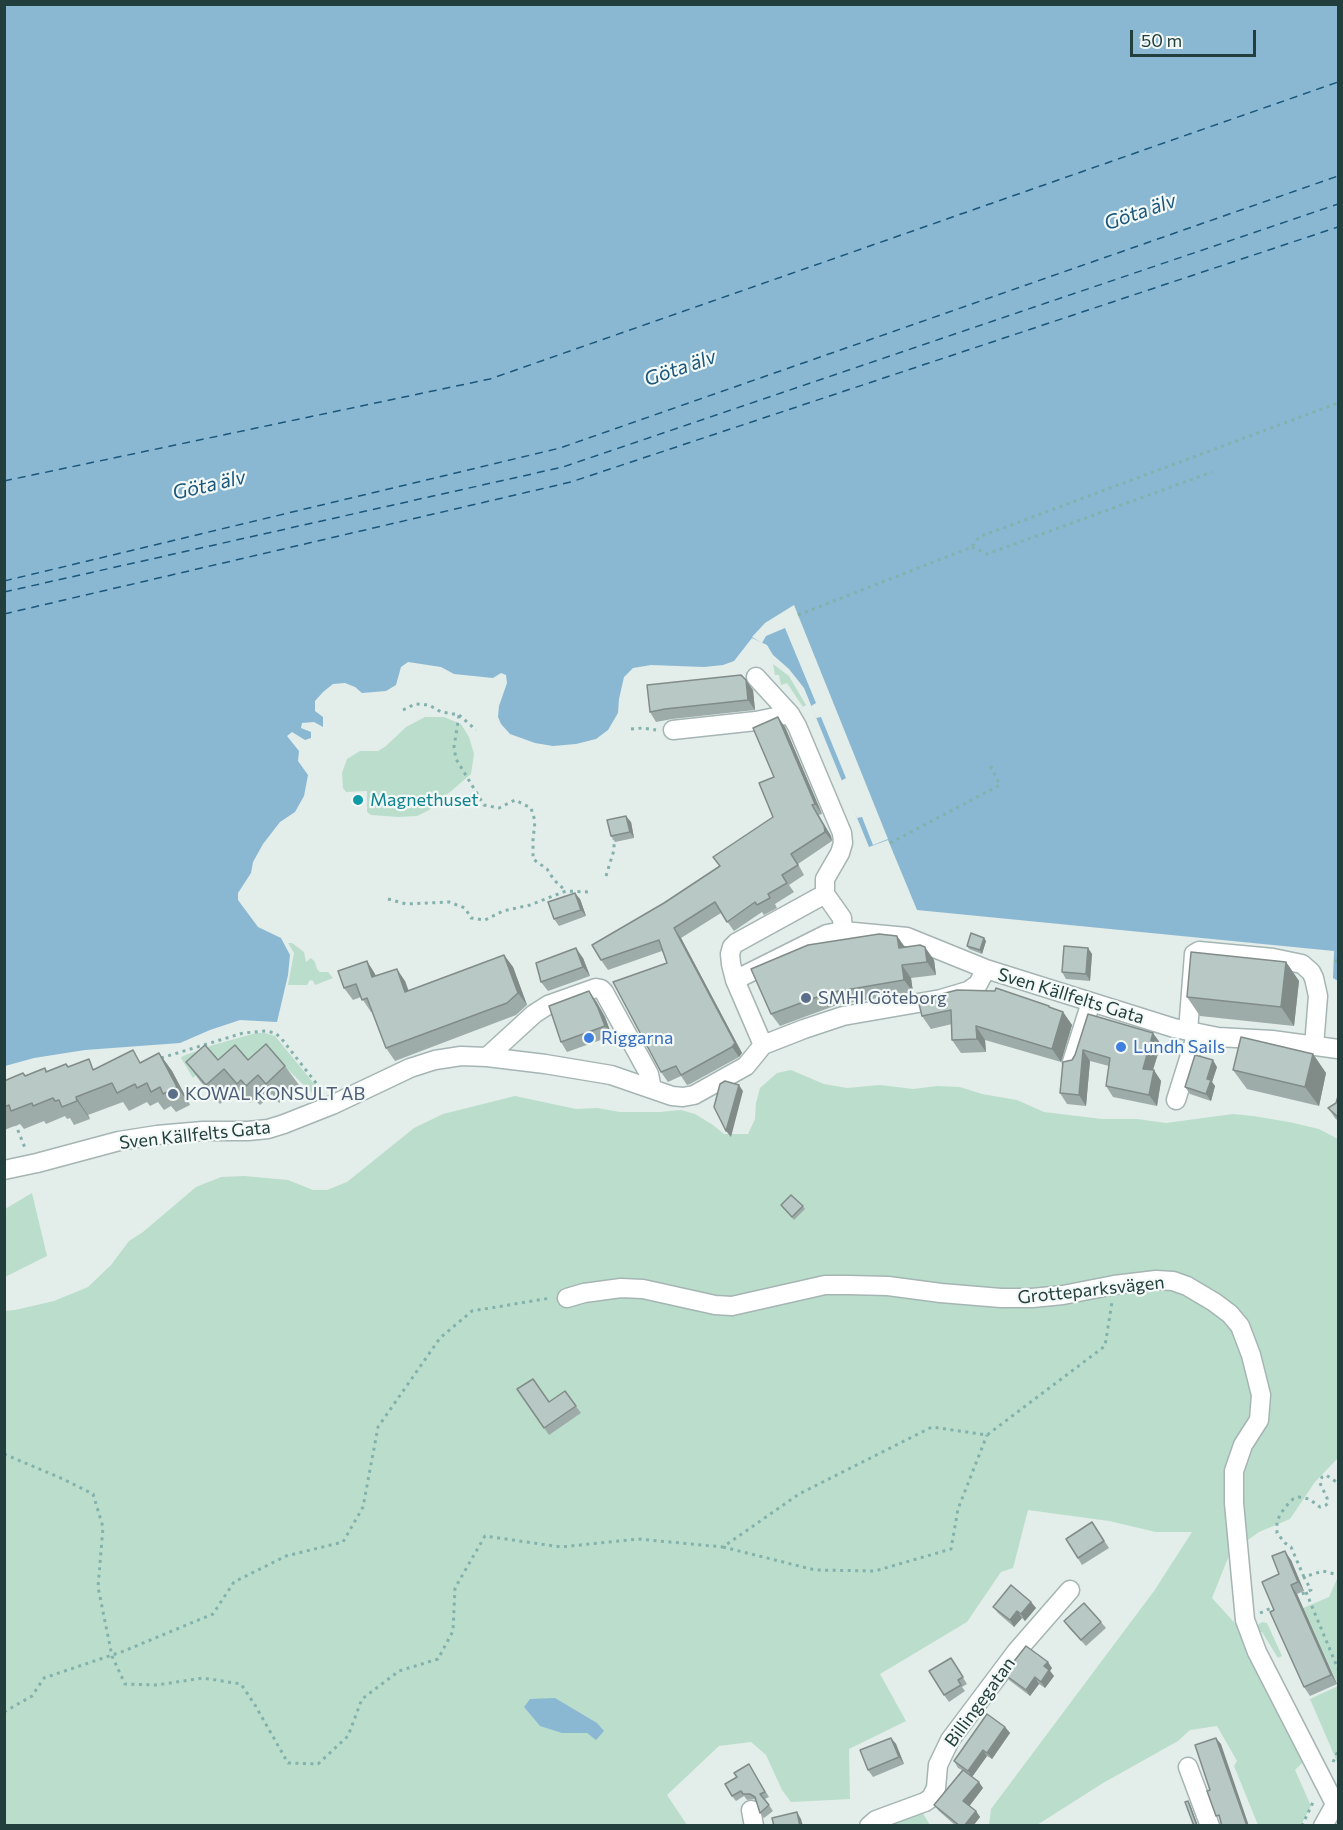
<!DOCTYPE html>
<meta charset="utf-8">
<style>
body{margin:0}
#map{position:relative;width:1343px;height:1830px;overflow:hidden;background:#e3edea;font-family:Commissioner,sans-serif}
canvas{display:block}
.frame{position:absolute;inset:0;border:6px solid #223e3d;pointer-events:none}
.scale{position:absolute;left:1130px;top:30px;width:126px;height:27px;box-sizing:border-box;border:3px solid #223e3d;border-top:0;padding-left:8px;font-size:18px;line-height:21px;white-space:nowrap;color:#223e3d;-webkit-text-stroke:4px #f3f9f7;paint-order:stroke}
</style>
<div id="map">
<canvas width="1343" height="1830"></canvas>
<div class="frame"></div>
<div class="scale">50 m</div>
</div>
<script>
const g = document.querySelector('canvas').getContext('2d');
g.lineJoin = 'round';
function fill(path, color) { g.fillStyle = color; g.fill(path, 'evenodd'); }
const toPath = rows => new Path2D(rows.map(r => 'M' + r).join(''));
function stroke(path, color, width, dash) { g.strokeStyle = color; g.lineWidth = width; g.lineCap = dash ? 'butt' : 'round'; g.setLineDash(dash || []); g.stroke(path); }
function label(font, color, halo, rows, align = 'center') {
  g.font = font + ' Commissioner,sans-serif'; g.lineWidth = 4.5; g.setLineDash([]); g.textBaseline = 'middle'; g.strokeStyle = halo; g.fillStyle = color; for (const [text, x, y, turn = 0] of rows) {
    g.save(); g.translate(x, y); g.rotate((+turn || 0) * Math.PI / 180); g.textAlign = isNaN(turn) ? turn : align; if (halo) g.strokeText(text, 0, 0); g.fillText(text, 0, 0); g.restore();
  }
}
const green = toPath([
 [773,664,789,676,806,705,803,707,787,683,781,685,779,675,775,675],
 [425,717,444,717,461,724,469,737,474,754,471,774,429,810,417,816,398,817,371,815,367,812,367,791,346,792,343,788,342,773,347,759,360,751,378,751,386,746,406,727],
 [288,943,292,943,304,952,306,962,311,958,315,962,317,969,320,972,328,972,333,978,315,985,313,981,310,980,307,985,288,985,294,953],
 [256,1033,265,1033,275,1036,320,1091,313,1094,276,1058,226,1067,213,1058,193,1078,181,1058,183,1056,213,1045],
 [791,1070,824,1084,847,1088,880,1085,913,1089,937,1086,960,1087,982,1094,1017,1100,1044,1112,1102,1119,1137,1119,1166,1123,1233,1114,1253,1116,1289,1122,1319,1129,1338,1139,1338,1458,1315,1482,1290,1519,1259,1532,1230,1553,1212,1598,1242,1631,1305,1760,1295,1770,1311,1806,1301,1825,1258,1825,1234,1766,1237,1761,1217,1726,1190,1730,1178,1741,1103,1783,1037,1825,989,1825,991,1809,1154,1591,1192,1532,1156,1532,1109,1521,1028,1510,1013,1568,1001,1572,967,1622,880,1674,906,1721,849,1749,850,1799,791,1802,782,1790,766,1755,751,1742,719,1746,667,1795,687,1825,5,1825,4,1311,15,1310,54,1301,88,1287,111,1265,129,1241,143,1232,196,1187,221,1177,244,1176,288,1180,313,1190,327,1190,347,1182,414,1128,443,1114,515,1096,576,1109,597,1108,620,1112,660,1112,681,1110,695,1114,713,1125,724,1134,748,1134,755,1119,756,1103,760,1088,777,1073],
 [32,1193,47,1256,5,1277,5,1209],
 [1338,1577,1338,1685,1303,1608,1329,1597],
 [1262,1622,1267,1623,1282,1656,1278,1658,1262,1632,1257,1632,1255,1627],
 [1338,1686,1338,1764,1310,1699],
 [922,1812,930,1825,886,1826]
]);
const water = toPath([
 [5,5,1338,5,1338,981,1333,978,1334,951,917,910,888,840,869,847,804,688,789,669,773,655,767,645,752,638,734,661,723,665,704,667,651,665,633,668,624,677,619,699,618,713,608,730,596,739,576,744,553,746,535,743,510,734,501,724,498,717,499,706,507,683,506,675,501,673,493,678,454,674,441,667,408,662,401,667,396,685,386,691,362,693,355,687,345,683,333,684,323,692,315,701,315,711,323,717,323,727,314,722,302,723,301,728,311,732,311,738,305,740,292,732,287,736,299,751,298,761,308,775,304,796,295,812,280,822,263,844,253,862,251,873,238,893,238,900,258,927,281,938,290,955,288,975,277,1022,240,1020,210,1030,180,1043,85,1050,34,1058,5,1066],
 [555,1698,597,1723,604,1731,596,1740,587,1733,562,1733,540,1726,524,1707,530,1699]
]);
const pier = toPath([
 [794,605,888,839,873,845,862,817,857,818,841,781,846,778,821,717,816,718,811,706,816,703,785,628,766,636,762,643,752,637,765,623]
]);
const ferry = toPath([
 [4,481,490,379,1338,82],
 [4,581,560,448,1338,176],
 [4,592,563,467,1338,204],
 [4,614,571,482,1338,227]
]);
const path = toPath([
 [972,547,987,554,1212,472],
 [798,615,972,547,979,537,1338,403],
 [403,710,415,704,429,705,441,712,459,715,454,747,456,759,484,805,499,808,515,800,531,808,535,821,533,840,533,859,547,869,554,880,566,891],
 [459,715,476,730],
 [631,729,643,728,656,730],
 [890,843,1000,785,989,763],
 [606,876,614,850,614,839],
 [388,899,406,904,449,902,465,908,471,918,485,920,503,911,530,905,566,891,588,892],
 [1335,962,1338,960],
 [161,1058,243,1033,266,1031,275,1033,281,1038,323,1092],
 [15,1123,25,1148],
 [4,1454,63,1479,93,1494,103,1527,98,1587,112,1656,125,1684,157,1685,203,1678,241,1684,255,1705,288,1763,318,1764,348,1736,362,1699,399,1671,438,1659,453,1631,455,1588,485,1536,561,1547,638,1539,723,1547,799,1494,932,1427,987,1435,1105,1346,1112,1302],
 [723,1547,815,1570,875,1571,951,1549,958,1509,987,1435],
 [1304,1577,1291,1547,1285,1543,1277,1533,1277,1521,1281,1513,1288,1504,1293,1499,1299,1497,1309,1499,1320,1507,1326,1505,1328,1503,1327,1498,1320,1483,1322,1477,1326,1475,1338,1483],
 [1306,1592,1338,1669],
 [1295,1597,1311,1590,1304,1577,1323,1571,1338,1575],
 [1260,1613,1276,1606],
 [4,1712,32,1696,44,1678,124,1651,213,1614,234,1582,286,1556,343,1542,363,1507,378,1427,440,1338,472,1311,551,1298],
 [1333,1762,1338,1751],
 [1302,1826,1314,1800]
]);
const minor = toPath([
 [756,677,790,714,797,726,842,833,843,843,840,853,825,879,825,894,842,918,843,931],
 [673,730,756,721,790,714],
 [735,980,731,964,730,954,732,947,736,943,825,894],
 [1188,1031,1194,954,1199,951,1273,958,1302,964,1311,972,1314,978,1318,996,1314,1046],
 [763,1045,735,980,827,934,843,931,907,937,986,969],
 [487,1057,534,1014,548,1005,596,988,601,989,604,992,649,1074,652,1089],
 [1072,1062,1091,1002],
 [1176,1100,1197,1033],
 [4,1170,37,1163,119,1141,157,1135,203,1131,248,1131,268,1129,284,1124,332,1105,410,1068,435,1060,461,1056,487,1057,545,1064,611,1075,672,1096,683,1097,694,1095,746,1066,763,1045,804,1029,843,1016,941,999,968,991,978,984,986,969,1174,1028,1218,1037,1272,1040,1338,1049],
 [567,1298,584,1293,621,1288,643,1289,715,1305,732,1306,825,1285,848,1285,888,1286,941,1293,1001,1298,1032,1298,1063,1295,1114,1285,1156,1280,1173,1281,1187,1286,1214,1302,1230,1314,1240,1326,1251,1355,1261,1395,1259,1420,1243,1445,1234,1471,1234,1503,1245,1620,1257,1652,1335,1804],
 [1188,1767,1210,1826],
 [751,1810,754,1826],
 [869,1826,876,1820,925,1802,931,1798,936,1788,938,1765,950,1740,1016,1652,1070,1590],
 [1323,1826,1338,1799]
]);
const wall = toPath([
 [753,690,755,710,672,719,656,722,650,712],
 [785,727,822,814,819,815,831,836,832,841,798,864,804,875,789,885,794,892,775,904,777,908,764,915,762,912,734,931,721,913,681,938,742,1053,739,1057,690,1084,687,1085,681,1076,668,1082,661,1072,667,963,662,951,608,970,601,960,664,903,720,866,773,817,774,777],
 [631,822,634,838,615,842,611,836],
 [580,899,586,916,559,926,554,919],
 [897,936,905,947,934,960,936,975,911,978,913,992,837,1005,780,1026,771,1014],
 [984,938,986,941,982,954,969,949,967,946],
 [1088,948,1092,954,1090,981,1066,979,1062,972],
 [504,955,513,967,527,1005,516,1015,395,1061,386,1048,372,1012,371,1012,361,997,353,1000,344,988,367,961,376,976,405,981,409,991],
 [583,958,590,976,548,991,541,982],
 [1286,962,1299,981,1294,1026,1200,1016,1187,997],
 [918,1000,1049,1006,1051,1008,1063,1012,1072,1025,1061,1062,985,1040,986,1052,961,1053,952,1040,952,1024,931,1029,922,1016],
 [596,1001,605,1017,612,1036,567,1052,561,1042],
 [1088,1014,1161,1044,1153,1070,1161,1081,1157,1106,1113,1097,1106,1086,1109,1066,1090,1061,1086,1106,1067,1104,1060,1093,1072,1060,1075,1055],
 [159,1053,172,1071,190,1105,176,1112,171,1106,164,1110,158,1102,150,1106,147,1102,129,1111,123,1102,88,1115,90,1119,74,1125,70,1118,67,1119,65,1116,46,1124,44,1121,24,1129,20,1124,4,1130,4,1081,25,1076,45,1068,47,1071,66,1064,69,1067,96,1069,141,1062],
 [1313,1054,1326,1073,1319,1106,1247,1089,1233,1070],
 [218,1060,248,1060,285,1066,299,1085,279,1103,272,1094,260,1105,254,1099,250,1103,237,1088,220,1104,200,1081,186,1062],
 [1217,1067,1212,1082,1215,1086,1211,1101,1190,1094,1185,1087],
 [1338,1096,1338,1121,1335,1118,1328,1108,1336,1103],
 [781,1205,803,1206,805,1209,794,1220],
 [517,1389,549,1402,565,1391,581,1413,549,1435],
 [1092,1522,1109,1548,1082,1565,1066,1539],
 [1291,1560,1304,1591,1297,1594,1337,1684,1310,1696,1304,1687,1279,1574],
 [1031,1602,1036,1608,1025,1621,1022,1618,1014,1627,998,1613,993,1607],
 [1064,1621,1101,1622,1106,1628,1086,1646,1069,1628],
 [951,1658,967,1684,962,1687,965,1691,949,1702,944,1695],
 [1052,1668,1050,1671,1054,1676,1045,1688,1039,1684,1030,1696,1009,1680,1004,1674],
 [1005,1727,1010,1733,992,1759,987,1756,972,1777,983,1788,969,1806,976,1811,980,1817,973,1826,956,1826,939,1811,934,1805,962,1770,958,1768,954,1761],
 [891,1738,896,1744,904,1764,873,1777,868,1770],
 [749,1764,769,1797,765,1799,773,1811,764,1818,760,1813,756,1801,754,1799,747,1800,744,1796,736,1801,732,1796,737,1777]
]);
const shadedWall = toPath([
 [746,680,753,690,755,710,748,700],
 [778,717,785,727,822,814,815,804],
 [812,805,831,836,832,841,825,832],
 [626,816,631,822,634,838,630,832],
 [575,893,580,899,586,916,581,910],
 [674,928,681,938,742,1053,739,1057,732,1047],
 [897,936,906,949,899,948],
 [984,938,986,941,982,954,980,950],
 [925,947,934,960,936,975,927,962],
 [576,948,583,958,590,976,583,967],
 [1088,948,1092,954,1090,981,1086,974],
 [504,955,513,967,527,1005,518,993],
 [367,961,375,974,381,990,372,977],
 [1286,962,1299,981,1294,1026,1281,1007],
 [902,965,911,978,913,992,904,980],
 [397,969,405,981,413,1005,405,992],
 [589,991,596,1001,605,1017,612,1036,605,1026],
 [1063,1012,1072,1025,1061,1062,1052,1049],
 [976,1026,985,1040,986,1052,977,1039],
 [1153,1033,1161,1044,1150,1079,1143,1069],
 [1083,1050,1090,1061,1086,1106,1079,1095],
 [159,1053,172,1071,190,1105,177,1087],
 [1313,1054,1326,1073,1319,1106,1305,1087],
 [1213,1060,1217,1067,1212,1082,1215,1086,1211,1101,1206,1094,1207,1079],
 [1154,1070,1161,1081,1157,1106,1149,1095],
 [739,1085,743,1091,731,1137,726,1131],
 [76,1097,88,1115,90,1119,77,1101],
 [1285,1551,1291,1560,1304,1591,1298,1582],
 [1291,1585,1297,1594,1337,1684,1331,1675],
 [1031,1602,1036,1608,1025,1621,1021,1614],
 [1017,1611,1022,1618,1014,1627,1010,1620],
 [1048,1662,1052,1668,1050,1671,1054,1676,1045,1688,1041,1682,1044,1666],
 [1035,1677,1039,1684,1030,1696,1026,1690],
 [1005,1727,1010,1733,992,1759,987,1753],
 [891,1738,896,1744,904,1764,899,1757],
 [1216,1738,1221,1744,1249,1826,1247,1826],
 [983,1750,987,1756,972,1777,968,1771],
 [979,1782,983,1788,968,1808,963,1801],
 [1188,1801,1190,1804,1198,1826,1197,1826],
 [976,1811,980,1817,973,1826,964,1826],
 [797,1812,801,1819,803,1826,800,1826]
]);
const building = toPath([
 [741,675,746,680,748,700,665,709,650,712,647,685,741,675],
 [778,717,815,804,812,805,824,826,825,832,791,854,798,865,782,875,787,883,768,894,770,898,757,905,755,902,727,922,715,902,674,928,735,1043,732,1047,683,1074,681,1075,676,1066,661,1072,613,982,667,963,659,940,601,960,592,945,664,903,720,866,713,857,773,817,759,783,774,777,753,728,778,717],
 [626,816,630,832,611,836,607,820,626,816],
 [575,893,581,910,554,919,548,902,575,893],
 [971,933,984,938,980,950,967,946,971,933],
 [879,934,897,936,899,948,920,945,925,947,927,962,902,965,904,980,828,993,771,1014,751,969,808,945,879,934],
 [1064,946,1088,948,1086,974,1062,972,1064,946],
 [576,948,583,967,541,982,536,963,576,948],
 [1191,952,1286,962,1281,1007,1187,997,1191,952],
 [504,955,518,993,507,1003,386,1048,367,998,362,1000,356,984,344,988,338,971,367,961,372,977,397,969,405,992,504,955],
 [996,988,1049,1006,1049,1007,1063,1012,1052,1049,976,1026,977,1039,952,1040,951,1010,922,1016,918,1000,957,990,995,991,996,988],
 [589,991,598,1008,605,1026,561,1042,549,1006,589,991],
 [1088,1014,1153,1033,1143,1069,1154,1070,1149,1095,1106,1086,1110,1058,1083,1050,1079,1095,1060,1093,1063,1062,1072,1060,1075,1055,1088,1014],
 [1241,1037,1313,1054,1305,1087,1233,1070,1241,1037],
 [266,1044,285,1066,266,1084,258,1075,246,1086,241,1080,237,1084,224,1069,206,1085,186,1062,205,1045,218,1060,235,1045,248,1060,266,1044],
 [133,1050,140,1063,159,1053,177,1087,163,1094,160,1087,151,1092,147,1083,137,1088,135,1084,117,1093,112,1083,76,1097,77,1101,62,1107,59,1100,55,1101,53,1098,33,1106,32,1103,11,1111,9,1105,4,1107,4,1081,23,1073,25,1076,45,1068,46,1072,66,1064,68,1067,89,1059,93,1070,133,1050],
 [1195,1055,1213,1060,1207,1079,1211,1080,1206,1094,1185,1087,1195,1055],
 [725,1081,739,1085,726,1131,714,1107,720,1084,725,1081],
 [1338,1096,1338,1117,1328,1108,1336,1103,1338,1096],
 [791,1195,803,1206,792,1217,781,1205,791,1195],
 [533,1379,549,1402,565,1391,576,1406,544,1428,517,1389,533,1379],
 [1092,1522,1104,1541,1078,1558,1066,1539,1092,1522],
 [1285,1551,1298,1582,1291,1585,1331,1675,1304,1687,1270,1612,1274,1610,1262,1582,1279,1574,1272,1556,1285,1551],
 [1011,1585,1031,1602,1021,1614,1017,1611,1010,1620,993,1607,1011,1585],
 [1084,1603,1101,1622,1081,1640,1064,1621,1084,1603],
 [1026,1646,1048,1662,1044,1666,1049,1670,1041,1682,1035,1677,1026,1690,1004,1674,1026,1646],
 [951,1658,963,1677,958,1680,961,1685,944,1695,929,1671,951,1658],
 [987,1714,1005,1727,987,1753,983,1750,968,1771,954,1761,987,1714],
 [891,1738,899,1757,868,1770,860,1750,891,1738],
 [1216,1738,1247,1826,1222,1826,1219,1815,1216,1816,1207,1791,1210,1790,1195,1745,1216,1738],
 [749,1764,765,1792,760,1794,769,1805,760,1813,755,1797,750,1794,743,1794,741,1791,732,1796,725,1784,737,1777,734,1773,749,1764],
 [963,1770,979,1782,963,1801,976,1811,964,1826,960,1826,934,1805,963,1770],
 [1188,1801,1197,1826,1194,1826,1185,1802,1188,1801],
 [797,1812,800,1826,774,1826,772,1818,797,1812]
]);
const markers = [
 [358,800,6,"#0f9aa8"],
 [806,998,6,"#5c6f8a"],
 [589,1038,6,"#3f7fe0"],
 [1121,1047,6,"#3f7fe0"],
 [173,1094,6,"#5c6f8a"]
];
const cultureNames = [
 ["Magnethuset",370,800]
];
const streetNames = [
 ["Sven Källfelts Gata",1071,996,17],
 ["Sven Källfelts Gata",195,1135,-6],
 ["Grotteparksvägen",1091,1290,-6],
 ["Billingegatan",980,1702,-54]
];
const serviceNames = [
 ["SMHI Göteborg",818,998],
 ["KOWAL KONSULT AB",185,1094]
];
const shopNames = [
 ["Riggarna",601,1038],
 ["Lundh Sails",1133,1047]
];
const waterNames = [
 ["Göta älv",1140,212,-19],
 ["Göta älv",680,368,-19],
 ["Göta älv",209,485,-13]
];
fill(green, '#bbdecc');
fill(water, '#8ab8d2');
fill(pier, '#e3edea');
stroke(ferry, '#1b577b', 1.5, [8, 6]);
stroke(minor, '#a5b5b3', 21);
stroke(path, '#83b1ac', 3, [3, 4.5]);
stroke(minor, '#fff', 18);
fill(wall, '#9eaca9');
fill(shadedWall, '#818c89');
fill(building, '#b8c8c4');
stroke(building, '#818c89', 1.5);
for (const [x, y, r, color] of markers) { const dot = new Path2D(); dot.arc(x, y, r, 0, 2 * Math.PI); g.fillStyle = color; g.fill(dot); stroke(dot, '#f3f9f7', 2); }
label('18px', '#0d838f', '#f3f9f7', cultureNames, 'left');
label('18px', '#223e3d', '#f3f9f7', streetNames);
label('18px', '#4e5e75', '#f3f9f7', serviceNames, 'left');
label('18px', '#366cbe', '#f3f9f7', shopNames, 'left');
label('italic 20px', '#1b577b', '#f3f9f7', waterNames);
</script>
